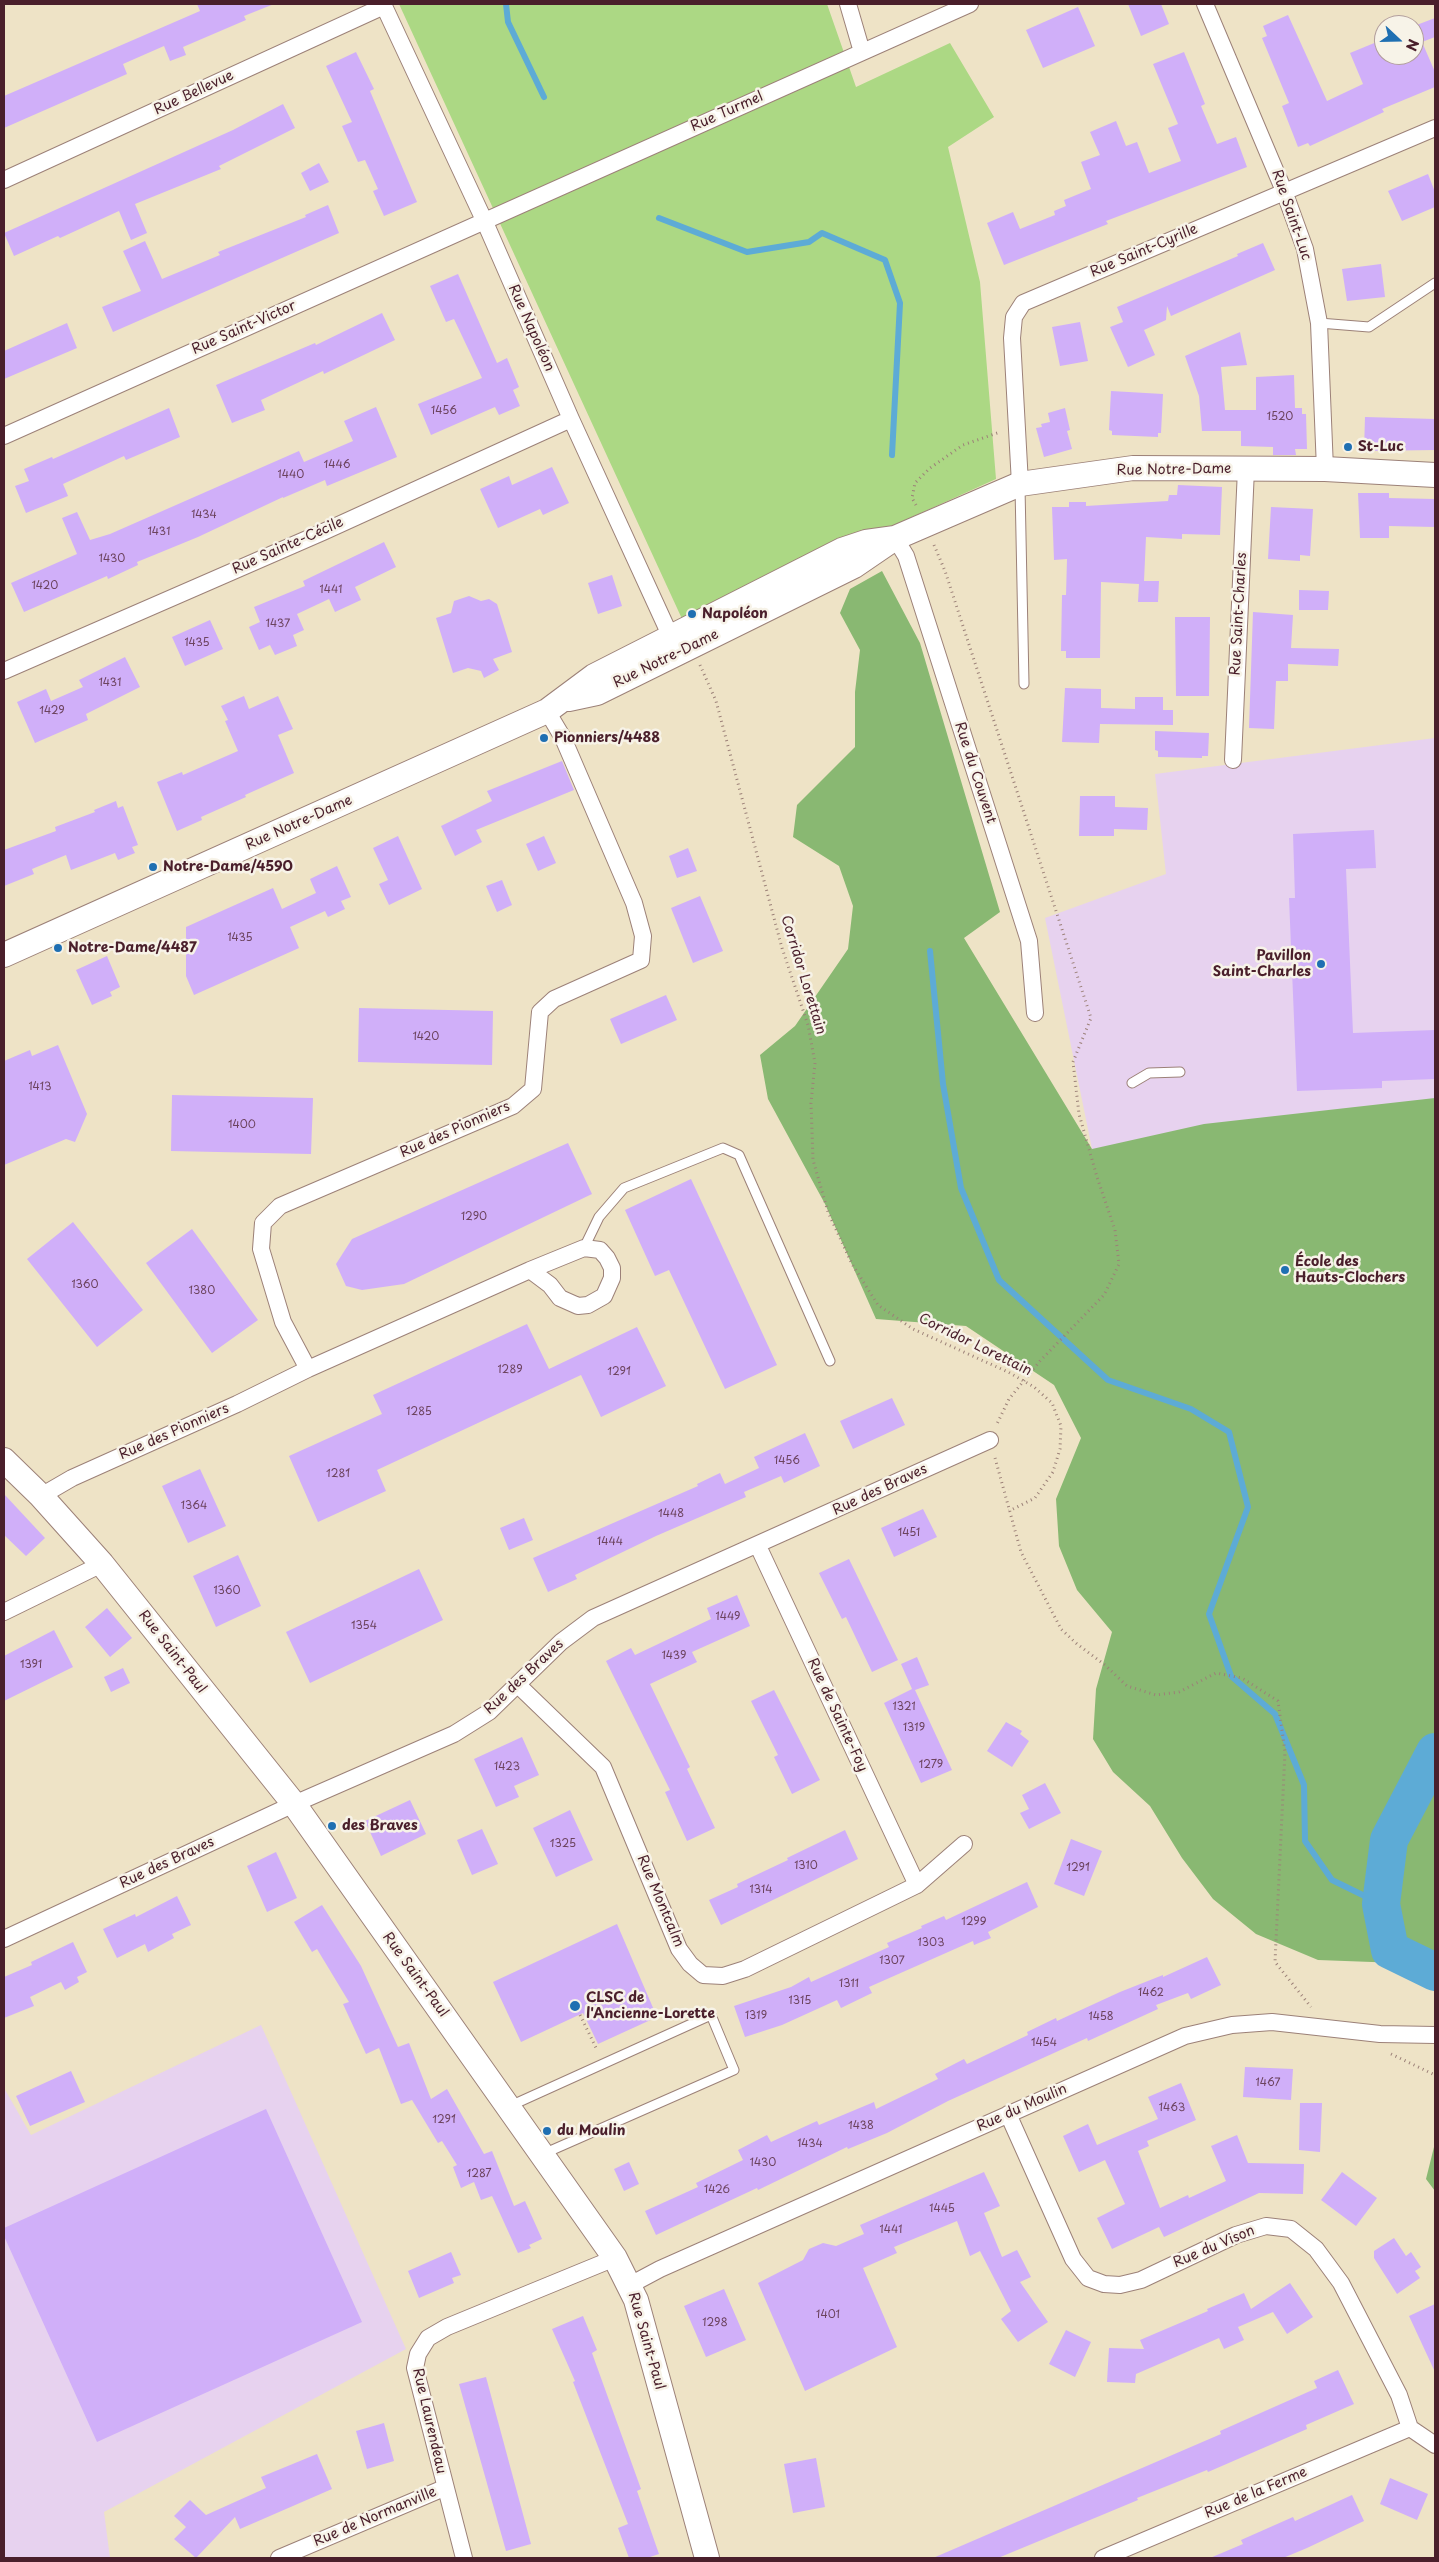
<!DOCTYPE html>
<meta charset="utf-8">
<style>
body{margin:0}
#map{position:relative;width:1439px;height:2562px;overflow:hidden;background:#eee3c6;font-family:"Playpen Sans",sans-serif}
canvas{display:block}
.frame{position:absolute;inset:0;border:5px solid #4a1f2b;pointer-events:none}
.north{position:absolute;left:1374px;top:15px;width:50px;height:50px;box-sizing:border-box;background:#f7f3e8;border:1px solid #b29e9c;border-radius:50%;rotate:111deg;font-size:14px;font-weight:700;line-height:20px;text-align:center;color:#4a1f2b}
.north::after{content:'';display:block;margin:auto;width:18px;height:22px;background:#1f6fb2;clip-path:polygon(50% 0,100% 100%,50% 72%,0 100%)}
</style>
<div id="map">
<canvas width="1439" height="2562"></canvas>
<div class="frame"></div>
<div class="north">N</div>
</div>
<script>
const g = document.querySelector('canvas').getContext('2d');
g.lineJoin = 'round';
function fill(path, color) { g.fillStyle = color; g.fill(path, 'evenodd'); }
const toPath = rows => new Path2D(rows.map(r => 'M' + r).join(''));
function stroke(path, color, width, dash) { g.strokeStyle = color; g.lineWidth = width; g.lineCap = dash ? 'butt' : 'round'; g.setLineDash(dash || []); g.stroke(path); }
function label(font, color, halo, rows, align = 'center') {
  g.font = font + ' "Playpen Sans",sans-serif'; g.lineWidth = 5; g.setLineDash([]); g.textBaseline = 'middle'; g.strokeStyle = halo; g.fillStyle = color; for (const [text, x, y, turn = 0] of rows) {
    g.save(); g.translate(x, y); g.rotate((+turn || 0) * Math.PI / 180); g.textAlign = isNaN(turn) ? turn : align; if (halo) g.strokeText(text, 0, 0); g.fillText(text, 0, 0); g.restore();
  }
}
const built = toPath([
 [1435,738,1435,1533,1092,1149,1045,918,1166,874,1155,774],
 [261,2025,406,2349,104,2512,110,2558,4,2558,4,2088,31,2135]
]);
const green = toPath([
 [399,4,827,4,856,87,950,43,994,117,948,147,980,282,996,479,683,621]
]);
const forest = toPath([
 [882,571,920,643,1000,912,964,938,1092,1149,1204,1124,1435,1098,1435,1971,1399,1963,1318,1960,1256,1934,1213,1899,1182,1858,1150,1806,1113,1772,1093,1739,1096,1689,1112,1632,1077,1590,1059,1546,1056,1499,1081,1438,1054,1385,966,1326,876,1319,825,1204,768,1099,760,1055,795,1026,848,949,853,906,839,866,793,837,797,805,855,747,855,692,860,650,840,613,850,589],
 [1435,2143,1435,2191,1426,2179]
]);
const stream = toPath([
 [506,4,508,22,544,97],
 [659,218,747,252,809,242,822,233,885,260,900,303,892,455],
 [930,951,943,1084,961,1188,999,1280,1108,1380,1191,1409,1229,1432,1248,1507,1209,1614,1231,1676,1275,1714,1304,1785,1305,1841,1332,1880,1381,1904]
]);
const river = toPath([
 [1435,1752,1389,1840,1381,1904,1390,1950,1435,1972]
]);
const building = toPath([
 [197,4,274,4,244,16,246,20,183,47,186,55,170,61,164,46,123,64,127,74,4,128,4,96,200,11],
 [1128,4,1161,4,1169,24,1141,36],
 [1078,7,1095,46,1043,68,1026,30],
 [1288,15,1327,101,1363,84,1350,53,1384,39,1384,55,1414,55,1414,26,1435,18,1435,37,1422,42,1435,72,1435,87,1382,109,1384,112,1310,146,1308,143,1298,147,1282,106,1289,103,1262,38,1267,36,1263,26],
 [356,52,374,89,370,91,417,202,384,216,373,191,378,189,365,160,358,162,342,126,352,122,326,66],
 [1184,52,1205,104,1201,106,1217,144,1236,137,1247,167,1106,221,1108,224,1004,265,987,223,1013,212,1020,229,1055,215,1054,211,1066,206,1064,200,1091,189,1081,162,1100,155,1090,132,1116,121,1126,146,1137,142,1149,173,1181,161,1168,128,1178,124,1153,64],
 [283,104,295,128,219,166,221,169,135,204,147,233,131,240,119,211,60,238,58,236,14,256,4,233,233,130],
 [319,163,329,182,310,191,301,173],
 [1428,174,1435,192,1435,207,1402,221,1388,191],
 [328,205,339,233,113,332,102,307,141,291,123,251,145,241,162,279,220,255,218,252,306,217,305,215],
 [1263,243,1275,270,1171,316,1167,306,1166,320,1144,330,1155,355,1128,367,1110,327,1123,322,1117,307,1238,256,1237,254],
 [1381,264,1385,297,1347,301,1342,269],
 [458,274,497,363,507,358,519,387,513,390,520,406,499,415,495,407,431,435,418,404,482,378,454,319,446,322,430,286],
 [382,313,395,340,324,374,323,371,261,400,265,410,232,423,216,385,315,343,316,345],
 [1080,322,1088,361,1060,366,1052,327],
 [67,323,77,348,4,379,4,351],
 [1240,332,1247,365,1221,367,1225,410,1256,410,1256,377,1294,375,1295,408,1302,408,1302,414,1306,414,1307,449,1295,449,1296,455,1273,455,1273,447,1241,446,1241,431,1202,431,1199,396,1185,356],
 [1111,391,1163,394,1161,433,1158,433,1158,437,1112,435,1112,431,1109,430],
 [376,407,397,457,327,486,325,480,283,498,283,497,198,537,137,562,138,565,108,579,107,576,24,612,11,583,77,554,62,518,77,512,90,540,110,534,299,451,304,462,353,441,344,421],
 [169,408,180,437,126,460,124,456,63,484,68,496,26,513,15,486,29,481,24,469,52,457,53,459],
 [1065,408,1070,430,1067,431,1072,449,1044,457,1036,428,1042,427,1041,424,1050,422,1048,413],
 [1365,417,1435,419,1435,450,1364,451],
 [552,467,569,503,543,515,540,509,498,528,480,489,509,476,512,485],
 [1178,485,1222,487,1220,535,1182,534,1182,539,1146,537,1144,581,1159,581,1158,602,1138,602,1139,584,1101,582,1100,658,1066,658,1066,651,1061,651,1062,595,1066,595,1067,559,1054,560,1052,507,1069,507,1069,502,1086,502,1086,506,1168,501,1169,495,1177,495],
 [1358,493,1389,493,1389,498,1435,499,1435,527,1389,526,1389,538,1360,538],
 [1271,507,1313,509,1310,556,1300,555,1300,561,1268,559],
 [384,542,396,567,355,587,361,600,335,612,329,599,297,614,304,630,293,635,297,646,275,655,270,645,259,650,249,627,260,622,254,607,305,586,303,581],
 [612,575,622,606,598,614,588,583],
 [1299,590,1329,591,1328,610,1299,610],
 [469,596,481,601,489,599,497,604,512,652,493,659,499,670,484,678,481,671,468,668,453,673,436,618,451,613,454,601],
 [1253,612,1293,615,1291,648,1339,649,1338,666,1288,664,1288,681,1276,681,1274,729,1249,728],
 [1175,617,1210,617,1209,696,1176,696],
 [210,620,223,649,185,666,172,637],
 [125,657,140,687,86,714,88,720,35,743,17,702,46,689,51,701,83,687,79,680],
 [1065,688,1101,689,1101,708,1135,709,1135,697,1163,697,1163,710,1173,710,1173,725,1100,724,1099,743,1062,742],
 [244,696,249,709,278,696,293,729,278,735,294,773,245,795,246,797,201,817,202,820,177,831,157,782,182,772,183,775,238,751,225,721,228,720,221,706],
 [1155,731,1209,733,1208,756,1202,756,1202,758,1158,757,1158,751,1155,750],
 [562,761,574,790,476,830,482,842,455,856,441,826,492,801,487,791],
 [1080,796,1115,796,1115,807,1148,808,1147,830,1114,829,1114,836,1079,836],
 [116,801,118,808,123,806,138,845,132,847,135,853,118,860,115,853,71,870,66,855,32,869,34,874,4,886,4,850,56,831,55,827,95,812,94,810],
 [1374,830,1376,868,1346,869,1353,1033,1435,1030,1435,1079,1382,1081,1382,1088,1297,1091,1289,898,1295,898,1293,834],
 [398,836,422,889,389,905,379,884,388,880,373,848],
 [544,836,556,863,538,871,526,844],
 [688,848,697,871,677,878,669,856],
 [337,866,351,897,341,901,345,909,328,917,325,911,290,927,299,948,194,995,186,976,186,927,273,888,282,909,316,893,310,879],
 [502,880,512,905,497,912,486,886],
 [700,896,723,951,693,963,671,908],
 [107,956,120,987,110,992,112,996,92,1005,76,970],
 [666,995,677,1020,621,1044,610,1019],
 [359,1008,493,1011,492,1065,358,1062],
 [58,1045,87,1114,75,1142,66,1139,4,1165,4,1061,30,1050,32,1056],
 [172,1095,313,1098,311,1154,171,1151],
 [568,1143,592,1194,404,1284,362,1290,346,1286,336,1264,352,1239],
 [691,1179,777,1365,725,1389,669,1270,655,1276,625,1210],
 [73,1222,143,1310,97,1347,27,1259],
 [192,1229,258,1320,212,1353,146,1263],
 [527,1324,549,1369,637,1327,666,1386,601,1417,581,1375,377,1470,386,1491,318,1522,289,1456,382,1414,373,1395],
 [892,1398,905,1425,853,1449,840,1421],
 [805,1433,820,1466,784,1483,781,1476,744,1492,746,1497,656,1536,575,1575,577,1579,548,1592,533,1558,698,1486,697,1484,720,1473,725,1484,759,1468,754,1457],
 [200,1469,226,1526,188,1543,162,1486],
 [4,1494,45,1538,26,1556,4,1535],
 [923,1509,937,1537,894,1557,881,1528],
 [524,1518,533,1540,509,1550,500,1528],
 [238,1555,261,1606,216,1627,193,1576],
 [849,1559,898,1660,872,1672,846,1617,842,1619,819,1573],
 [419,1569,443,1620,310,1683,286,1632],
 [737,1595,750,1626,692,1652,697,1662,650,1684,690,1767,687,1769,715,1828,687,1841,665,1792,670,1790,606,1661,631,1648,635,1655,711,1619,707,1608],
 [107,1608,132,1638,110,1657,85,1627],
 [54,1630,73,1667,4,1701,4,1656],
 [917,1657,929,1685,915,1690,952,1770,921,1783,884,1703,912,1689,901,1664],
 [123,1668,130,1683,111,1692,104,1677],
 [774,1690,820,1780,792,1794,774,1757,778,1755,751,1701],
 [1006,1722,1022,1731,1020,1734,1029,1741,1012,1767,987,1751],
 [522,1737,539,1775,514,1786,519,1797,496,1807,474,1759],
 [1045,1783,1061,1813,1029,1829,1020,1813,1029,1809,1022,1795],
 [410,1800,426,1834,381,1856,365,1821],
 [570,1810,593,1860,556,1877,533,1828],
 [482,1829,498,1864,472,1875,457,1840],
 [845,1830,858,1859,721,1925,709,1900,738,1887,737,1884,788,1860,787,1858],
 [1071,1839,1102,1851,1084,1896,1054,1884],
 [276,1852,297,1898,267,1912,247,1866],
 [1027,1882,1038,1907,988,1932,991,1938,974,1945,973,1941,869,1987,872,1993,841,2008,837,2000,782,2025,745,2037,734,2006,791,1987,809,1977,811,1982,889,1947,887,1943,922,1928,921,1926,944,1916,946,1920],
 [177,1896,191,1925,172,1934,174,1938,148,1952,145,1944,117,1958,103,1929,135,1914,136,1917],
 [322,1905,361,1966,398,2047,409,2043,431,2099,447,2089,484,2154,492,2151,514,2206,525,2201,542,2239,529,2245,531,2248,518,2253,492,2196,481,2200,474,2182,461,2188,453,2167,457,2165,442,2141,438,2143,412,2100,401,2104,379,2048,366,2054,343,2004,349,2002,317,1949,312,1952,294,1922],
 [617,1924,657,2017,598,2044,583,2013,521,2042,493,1982],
 [73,1942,87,1972,77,1977,79,1982,65,1990,61,1982,30,1997,34,2006,4,2018,4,1977,32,1965,31,1962],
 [1207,1957,1221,1985,1191,1999,1188,1993,1156,2005,1158,2009,1088,2041,1087,2038,948,2101,887,2133,848,2149,847,2147,758,2190,757,2188,656,2235,645,2211,698,2187,696,2183,743,2160,738,2150,767,2135,771,2142,817,2121,819,2125,874,2102,876,2109,938,2079,935,2074,964,2059,967,2064,1028,2035,1027,2032,1056,2018,1057,2021,1120,1992,1163,1975,1163,1977],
 [1245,2067,1293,2069,1291,2100,1243,2097],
 [71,2071,85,2102,30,2126,16,2096],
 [1181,2083,1196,2120,1147,2141,1149,2146,1138,2151,1160,2208,1188,2195,1189,2198,1226,2181,1211,2146,1237,2135,1248,2163,1304,2164,1303,2194,1259,2193,1164,2237,1159,2227,1112,2249,1097,2218,1125,2204,1105,2160,1079,2172,1063,2136,1088,2124,1097,2145,1158,2119,1148,2097],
 [1300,2103,1322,2103,1320,2152,1299,2150],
 [266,2109,362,2322,97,2442,4,2236,4,2228],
 [629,2162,639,2184,624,2191,614,2169],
 [984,2172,1000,2206,984,2213,1002,2257,1017,2250,1031,2277,1020,2282,1048,2322,1018,2342,1001,2319,1011,2311,980,2251,970,2256,957,2221,894,2247,897,2253,863,2268,897,2347,805,2391,758,2283,803,2260,809,2249,823,2243,836,2246,864,2234,860,2225],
 [1342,2172,1377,2198,1356,2226,1321,2200],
 [1394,2238,1406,2256,1411,2252,1421,2267,1415,2271,1420,2278,1397,2294,1374,2258,1374,2251],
 [451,2252,461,2275,452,2278,454,2283,419,2298,408,2271],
 [1290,2283,1313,2317,1287,2334,1273,2312,1238,2327,1244,2340,1224,2349,1219,2338,1136,2374,1135,2383,1107,2382,1109,2348,1144,2349,1140,2340,1208,2311,1207,2309,1244,2293,1251,2309],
 [724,2289,746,2340,706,2357,684,2306],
 [1435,2304,1435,2372,1409,2316],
 [583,2316,597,2350,592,2353,641,2489,637,2491,659,2554,647,2558,629,2558,618,2528,628,2524,573,2382,575,2381,552,2329],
 [1066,2330,1091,2342,1075,2377,1049,2364],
 [1338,2370,1354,2404,1306,2425,1307,2429,1208,2472,1207,2470,1137,2498,1138,2500,1102,2515,998,2558,933,2558,1221,2434,1220,2431,1317,2388,1314,2381],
 [486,2377,531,2544,506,2551,459,2384],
 [384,2423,394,2461,367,2469,356,2431],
 [317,2454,332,2489,240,2529,235,2517,196,2558,174,2539,186,2527,174,2516,190,2500,206,2515,266,2488,261,2477],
 [816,2458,825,2507,793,2513,784,2464],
 [1390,2478,1428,2494,1417,2520,1380,2504],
 [1352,2495,1364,2521,1307,2548,1283,2558,1210,2558,1243,2544,1241,2540,1293,2517,1295,2521]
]);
const path = toPath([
 [916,505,912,498,915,483,930,468,963,445,1000,432],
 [934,545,945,571,1091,1018,1073,1062,1079,1114,1097,1177,1115,1230,1119,1264,1104,1295,1040,1361,1009,1399,997,1424],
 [700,665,716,701,782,948,808,1025,815,1063,811,1103,813,1160,828,1212,852,1264,878,1305,913,1329,1008,1372,1034,1387,1052,1403,1061,1426,1060,1449,1053,1472,1035,1498,1009,1511],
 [995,1458,1021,1552,1061,1629,1077,1644,1105,1665,1127,1686,1156,1695,1179,1692,1216,1673,1242,1678,1278,1701,1285,1752,1275,1962,1311,2007],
 [580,2015,597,2050],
 [1391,2054,1435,2075]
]);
const lane = toPath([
 [1319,323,1369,327,1435,283],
 [1020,487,1024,684],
 [1132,1083,1149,1073,1180,1072],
 [584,1248,599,1217,624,1188,723,1148,739,1155,830,1361],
 [510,2106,711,2015,734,2070,543,2154]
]);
const street = toPath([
 [383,4,484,220,571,419,675,646],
 [848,4,862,52],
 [1205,4,1284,191,1305,249,1319,323,1325,469],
 [4,180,384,6],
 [4,436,970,4],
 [1020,484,1012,338,1014,317,1023,303,1435,128],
 [895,538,906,556,1029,941,1035,1013],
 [4,671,323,532,571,419],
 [1233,760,1246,469],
 [584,1248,600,1250,607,1258,612,1268,612,1278,604,1296,588,1305,578,1306,560,1298,550,1285,530,1270,584,1248],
 [308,1369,530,1270],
 [41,1496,72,1478,237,1404,308,1369,283,1322,261,1249,263,1223,280,1206,513,1106,533,1089,540,1012,554,999,641,960,643,936,634,903,563,738,547,711],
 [758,1546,917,1885],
 [4,1612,102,1564],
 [518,1685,603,1767,679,1949,690,1964,703,1975,723,1976,745,1969,917,1885,964,1844],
 [4,1939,294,1804,454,1734,489,1712,561,1642,593,1618,990,1440],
 [1008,2114,1073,2259,1088,2278,1104,2284,1120,2285,1141,2280,1236,2235,1266,2226,1291,2229,1316,2249,1341,2283,1399,2395,1410,2428,1435,2445],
 [630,2285,660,2269,1185,2036,1232,2025,1272,2022,1380,2034,1435,2035],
 [279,2558,444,2488],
 [464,2558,415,2368,418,2354,428,2338,447,2327,615,2258],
 [1103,2558,1410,2428]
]);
const secondary = toPath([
 [569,699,597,693,854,566,895,538,1020,484,1133,468,1325,469,1435,475],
 [4,955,547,711,594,676,842,550,866,542,895,538],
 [4,1460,41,1496,102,1564,294,1804,615,2258,636,2300,707,2558]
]);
const markers = [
 [1348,447,5,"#1f6fb2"],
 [692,614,5,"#1f6fb2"],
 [544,738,5,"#1f6fb2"],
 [153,867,5,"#1f6fb2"],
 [58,948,5,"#1f6fb2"],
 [1321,964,5,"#1f6fb2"],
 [1285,1270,5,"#1f6fb2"],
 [332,1826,5,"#1f6fb2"],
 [575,2006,6,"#1f6fb2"],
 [547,2131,5,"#1f6fb2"]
];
const numberNames = [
 ["1456",444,411],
 ["1520",1280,417],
 ["1446",337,465],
 ["1440",291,475],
 ["1434",204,515],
 ["1431",159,532],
 ["1430",112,559],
 ["1420",45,586],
 ["1441",331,590],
 ["1437",278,624],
 ["1435",197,643],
 ["1431",110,683],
 ["1429",52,711],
 ["1435",240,938],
 ["1420",426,1037],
 ["1413",40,1087],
 ["1400",242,1125],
 ["1290",474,1217],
 ["1360",85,1285],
 ["1380",202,1291],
 ["1289",510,1370],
 ["1291",619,1372],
 ["1285",419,1412],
 ["1456",787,1461],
 ["1281",338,1474],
 ["1364",194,1506],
 ["1448",671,1514],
 ["1451",909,1533],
 ["1444",610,1542],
 ["1360",227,1591],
 ["1449",728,1617],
 ["1354",364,1626],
 ["1439",674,1656],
 ["1391",31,1665],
 ["1321",904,1707],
 ["1319",914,1728],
 ["1279",931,1765],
 ["1423",507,1767],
 ["1325",563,1844],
 ["1310",806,1866],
 ["1291",1078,1868],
 ["1314",761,1890],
 ["1299",974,1922],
 ["1303",931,1943],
 ["1307",892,1961],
 ["1311",849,1984],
 ["1462",1151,1993],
 ["1315",800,2001],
 ["1319",756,2016],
 ["1458",1101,2017],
 ["1454",1044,2043],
 ["1467",1268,2083],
 ["1463",1172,2108],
 ["1291",444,2120],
 ["1438",861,2126],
 ["1434",810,2144],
 ["1430",763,2163],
 ["1287",479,2174],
 ["1426",717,2190],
 ["1445",942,2209],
 ["1441",891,2230],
 ["1401",828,2315],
 ["1298",715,2323]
];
const streetNames = [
 ["Rue Bellevue",194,93,-25],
 ["Rue Turmel",727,112,-24],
 ["Rue Saint-Luc",1291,215,71],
 ["Rue Saint-Cyrille",1144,251,-23],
 ["Rue Saint-Victor",244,328,-24],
 ["Rue Napoléon",531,328,66],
 ["Rue Notre-Dame",1174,470,-1],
 ["Rue Sainte-Cécile",288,546,-24],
 ["Rue Saint-Charles",1239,614,-87],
 ["Rue Notre-Dame",666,659,-26],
 ["Rue du Couvent",975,773,72],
 ["Rue Notre-Dame",299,823,-24],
 ["Corridor Lorettain",803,975,73],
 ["Rue des Pionniers",455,1130,-24],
 ["Corridor Lorettain",975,1345,26],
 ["Rue des Pionniers",174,1432,-24],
 ["Rue des Braves",880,1490,-25],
 ["Rue Saint-Paul",172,1652,52],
 ["Rue des Braves",524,1677,-43],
 ["Rue de Sainte-Foy",837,1715,65],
 ["Rue des Braves",167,1863,-25],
 ["Rue Montcalm",660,1901,67],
 ["Rue Saint-Paul",415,1975,54],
 ["Rue du Moulin",1022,2108,-24],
 ["Rue du Vison",1214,2247,-23],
 ["Rue Saint-Paul",646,2341,74],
 ["Rue Laurendeau",429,2421,77],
 ["Rue de la Ferme",1256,2493,-23],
 ["Rue de Normanville",375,2517,-23]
];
const poiNames = [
 ["St-Luc",1358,447],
 ["Napoléon",702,614],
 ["Pionniers/4488",554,738],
 ["Notre-Dame/4590",163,867],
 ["Notre-Dame/4487",68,948],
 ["Pavillon",1311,956,"right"],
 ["Saint-Charles",1311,972,"right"],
 ["École des",1295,1262],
 ["Hauts-Clochers",1295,1278],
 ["des Braves",342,1826],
 ["CLSC de",586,1998],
 ["l'Ancienne-Lorette",586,2014],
 ["du Moulin",557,2131]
];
fill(built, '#e7d2ef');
fill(green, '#acd884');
fill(forest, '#89b872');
stroke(stream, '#5dabd6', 6);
stroke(river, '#5dabd6', 38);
fill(building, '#d0aff9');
stroke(lane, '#9c8178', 11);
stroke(street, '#9c8178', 18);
stroke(secondary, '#9c8178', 26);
stroke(path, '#9c8178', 3, [1, 4]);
stroke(lane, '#fff', 9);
stroke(street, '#fff', 16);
stroke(secondary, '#fff', 24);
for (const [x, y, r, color] of markers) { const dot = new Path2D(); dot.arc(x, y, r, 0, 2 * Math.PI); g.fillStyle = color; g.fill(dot); stroke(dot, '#f7f3e8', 2); }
label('11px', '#6c435e', null, numberNames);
label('14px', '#4a1f2b', '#f7f3e8', streetNames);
label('bold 14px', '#4a1f2b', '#f7f3e8', poiNames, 'left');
</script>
